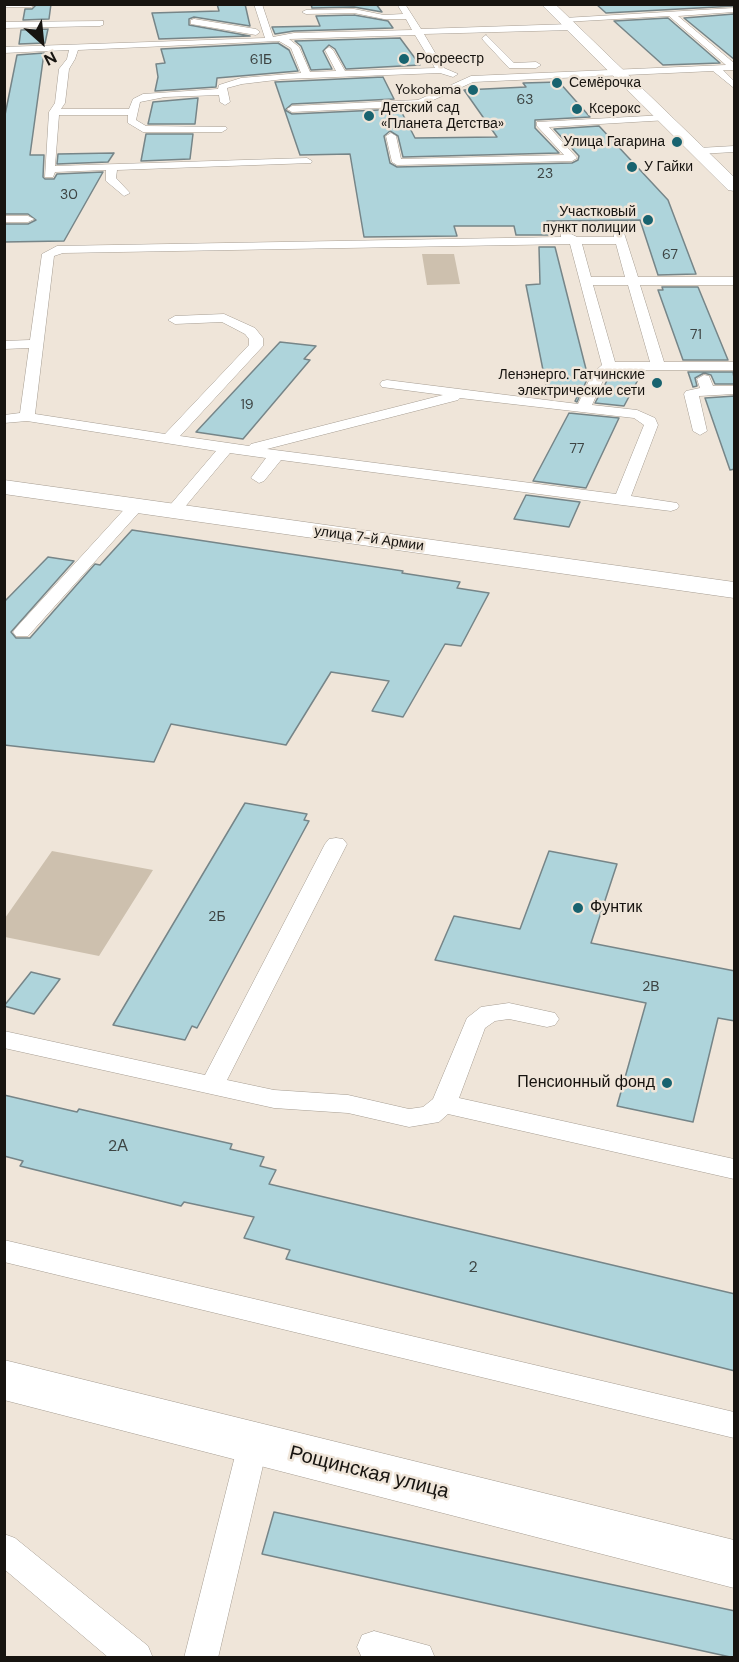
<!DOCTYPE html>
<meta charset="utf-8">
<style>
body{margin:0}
#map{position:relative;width:739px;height:1662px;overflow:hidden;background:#efe5d9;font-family:"DM Sans",sans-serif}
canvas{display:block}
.frame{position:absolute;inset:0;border:6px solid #171410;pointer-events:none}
.north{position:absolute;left:12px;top:12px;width:60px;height:60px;-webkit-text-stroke:4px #efe5d9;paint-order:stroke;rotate:153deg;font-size:16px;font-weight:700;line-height:24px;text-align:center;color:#171410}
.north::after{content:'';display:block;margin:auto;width:21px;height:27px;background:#171410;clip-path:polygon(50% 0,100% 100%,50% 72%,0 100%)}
</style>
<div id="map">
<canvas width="739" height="1662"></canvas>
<div class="frame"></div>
<div class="north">N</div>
</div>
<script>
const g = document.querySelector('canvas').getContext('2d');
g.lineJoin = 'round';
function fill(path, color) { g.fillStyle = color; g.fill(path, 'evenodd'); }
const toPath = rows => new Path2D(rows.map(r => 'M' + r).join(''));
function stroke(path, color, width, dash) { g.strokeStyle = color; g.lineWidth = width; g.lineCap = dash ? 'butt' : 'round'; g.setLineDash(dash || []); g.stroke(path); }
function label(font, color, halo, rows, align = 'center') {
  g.font = font + ' "DM Sans",sans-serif'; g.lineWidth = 5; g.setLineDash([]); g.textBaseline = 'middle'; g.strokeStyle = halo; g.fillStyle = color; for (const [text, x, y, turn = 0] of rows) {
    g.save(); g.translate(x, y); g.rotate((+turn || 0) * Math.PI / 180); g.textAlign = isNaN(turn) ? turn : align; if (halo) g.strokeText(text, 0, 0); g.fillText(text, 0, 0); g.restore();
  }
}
const green = toPath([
 [422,254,454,254,460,284,427,285],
 [52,851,153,870,99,956,5,937,5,918]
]);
const building = toPath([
 [37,4,51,4,49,19,23,20,25,9,32,9,37,4],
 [217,4,245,4,250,26,194,17,189,19,189,25,250,36,159,39,152,13,219,11,217,4],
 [311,4,376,4,382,12,354,7,312,8,311,4],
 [596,4,735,4,735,6,606,13,596,4],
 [734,14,735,60,684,18,734,14],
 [354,15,388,21,393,28,294,31,275,34,272,27,320,26,316,16,354,15],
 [668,18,720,63,663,65,614,21,668,18],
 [48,29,45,43,19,44,21,30,48,29],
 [400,38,420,65,346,69,335,49,329,45,323,51,332,69,311,70,301,46,295,41,400,38],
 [278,43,289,50,298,71,217,78,216,87,155,91,158,77,156,64,165,63,161,49,278,43],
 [44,53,30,155,44,155,43,177,45,179,54,179,57,174,103,172,64,241,4,242,4,224,28,224,36,220,28,214,4,214,4,120,17,55,44,53],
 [383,77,394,99,292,104,285,110,292,114,400,109,415,138,497,137,464,90,526,87,523,83,559,82,590,117,535,120,535,128,559,153,403,157,398,136,390,131,384,136,390,163,397,167,572,163,578,160,579,156,554,129,599,126,668,200,696,274,658,275,640,220,547,221,552,235,516,235,514,226,454,226,457,236,364,237,350,154,300,155,275,82,383,77],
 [198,98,195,124,148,124,153,102,198,98],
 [146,134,193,134,190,159,141,161,146,134],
 [114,153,108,162,57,164,58,154,114,153],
 [539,247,555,247,588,377,589,375,577,402,575,401,579,393,547,390,526,285,540,284,539,247],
 [662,287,698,287,728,360,683,360,658,290,663,290,662,287],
 [280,342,316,346,304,359,310,360,243,439,196,432,280,342],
 [688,372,733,372,735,384,715,384,711,375,704,373,695,378,697,386,693,387,688,372],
 [610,375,640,376,624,406,595,403,610,375],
 [735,396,735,469,730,470,705,398,735,396],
 [569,413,619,418,586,488,533,481,569,413],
 [526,495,580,502,569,527,514,519,526,495],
 [132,530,403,571,402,573,460,582,457,588,489,593,461,646,445,644,403,717,372,711,389,681,331,672,286,745,171,724,154,762,4,745,4,602,48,557,74,561,11,632,16,638,30,638,95,564,100,565,132,530],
 [245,803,307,814,304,820,309,821,197,1028,192,1026,185,1040,113,1025,245,803],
 [549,851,617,864,591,943,735,971,735,1021,718,1018,693,1122,617,1106,646,1003,435,960,454,916,520,929,549,851],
 [31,972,60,979,34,1014,4,1006,31,972],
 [4,1095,77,1112,79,1109,232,1144,230,1149,264,1157,260,1166,276,1170,269,1184,735,1294,735,1371,286,1259,290,1250,244,1238,254,1217,184,1202,181,1206,20,1166,23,1161,4,1156,4,1095],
 [274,1512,735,1611,735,1658,262,1554,274,1512]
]);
const service = toPath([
 [4,4,35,4,35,5,31,7,4,7,4,4],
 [254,4,262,4,273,37,294,33,412,30,406,19,384,19,354,13,306,14,302,12,306,10,354,9,384,15,403,14,397,4,405,4,421,29,571,24,575,27,571,30,424,34,444,68,458,74,453,77,440,73,284,79,242,84,227,88,230,102,225,105,220,102,219,95,165,97,140,102,136,120,146,126,226,127,227,129,222,132,143,132,128,123,128,115,59,115,55,166,307,158,312,161,311,163,117,170,116,178,130,193,124,196,106,181,106,170,55,172,53,177,45,177,49,112,55,103,59,69,67,59,69,50,4,53,4,47,265,38,254,4],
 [415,35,435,68,345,71,333,50,329,47,325,50,336,71,310,72,299,47,289,39,415,35],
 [279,41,291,48,301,73,241,78,219,85,218,89,143,94,133,99,129,109,61,109,65,103,69,69,75,59,78,50,279,41],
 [734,8,734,12,678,16,734,63,734,70,723,70,734,81,734,88,713,71,473,82,420,106,292,112,287,109,292,106,418,100,471,76,726,65,669,16,564,22,560,20,564,18,734,8],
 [194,19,256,29,260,32,256,35,191,24,191,20,194,19],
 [103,21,103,25,100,26,4,28,4,22,103,21],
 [486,35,514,63,536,62,541,65,536,68,509,68,483,40,482,38,486,35],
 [665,115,670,118,668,120,549,127,577,158,572,161,397,165,392,162,386,136,391,133,396,136,401,159,564,155,537,126,537,122,665,115],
 [734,146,734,152,699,154,694,151,699,148,734,146],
 [4,216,28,216,34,219,28,222,4,222,4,216],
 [629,221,635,224,624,233,638,277,734,277,734,285,640,285,664,362,734,362,734,370,612,370,605,376,592,405,637,410,655,418,658,425,631,496,677,503,679,506,677,509,671,511,622,505,281,460,264,481,259,483,251,478,266,458,230,453,179,514,173,516,165,511,216,451,27,421,4,423,4,415,20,413,29,348,4,349,4,341,30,340,42,254,57,246,561,237,561,233,565,231,577,237,614,237,614,230,629,221],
 [570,244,602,365,592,374,578,404,387,380,382,381,380,384,382,387,443,395,251,444,249,446,180,436,263,346,263,338,255,328,224,314,175,316,168,320,175,324,222,322,245,334,249,339,249,345,165,434,35,414,54,256,63,253,570,244],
 [582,244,616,244,625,277,591,277,582,244],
 [593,285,628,285,650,362,615,362,593,285],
 [460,398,634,418,644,425,616,494,267,449,458,400,460,398],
 [704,375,709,376,713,386,734,386,734,394,699,396,707,431,700,435,693,431,684,394,686,391,700,388,697,379,704,375],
 [136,501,144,506,142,509,28,636,16,636,13,632,16,628,130,503,136,501],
 [336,838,343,839,347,844,227,1080,274,1090,348,1095,409,1109,423,1107,433,1099,467,1018,481,1007,509,1003,555,1013,559,1019,555,1025,547,1027,509,1019,495,1021,485,1028,459,1098,734,1159,734,1179,448,1114,439,1122,409,1127,348,1113,274,1108,4,1048,4,1031,205,1075,325,844,329,839,336,838],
 [4,1240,734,1412,734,1438,4,1262,4,1240],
 [253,1431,264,1435,268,1444,218,1658,184,1658,238,1444,242,1435,253,1431],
 [4,1534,15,1538,148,1646,153,1658,109,1658,4,1569,4,1534],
 [374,1631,430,1646,435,1658,362,1658,357,1647,362,1635,374,1631]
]);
const minor = toPath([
 [541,4,555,4,734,177,734,191,728,190,541,4]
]);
const tertiary = toPath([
 [4,480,734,582,734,598,4,494,4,480],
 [4,1360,734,1540,734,1588,4,1400,4,1360]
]);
const markers = [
 [404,59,6,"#18636f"],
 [557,83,6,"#18636f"],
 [473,90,6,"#18636f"],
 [577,109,6,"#18636f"],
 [369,116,6,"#18636f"],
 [677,142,6,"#18636f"],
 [632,167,6,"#18636f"],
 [648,220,6,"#18636f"],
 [657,383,6,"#18636f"],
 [578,908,6,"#18636f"],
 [667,1083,6,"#18636f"]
];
const farPoinames = [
 ["Росреестр",416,59],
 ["Семёрочка",569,83],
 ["Yokohama",461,90,"right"],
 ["Детский сад",381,108],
 ["«Планета Детства»",381,124],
 ["Ксерокс",589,109],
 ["Улица Гагарина",665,142,"right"],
 ["У Гайки",644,167],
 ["Участковый",636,212,"right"],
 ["пункт полиции",636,228,"right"],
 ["Ленэнерго. Гатчинские",645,375,"right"],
 ["электрические сети",645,391,"right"]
];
const numberNames = [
 ["61Б",261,60],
 ["63",525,100],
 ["23",545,174],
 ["30",69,195],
 ["67",670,255],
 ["71",696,335],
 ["19",247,405],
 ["77",577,449],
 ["2Б",217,917],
 ["2В",651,987]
];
const farStreetnames = [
 ["улица 7-й Армии",369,539,8]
];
const poiNames = [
 ["Фунтик",590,908],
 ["Пенсионный фонд",655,1083,"right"]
];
const nearNumbernames = [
 ["2А",118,1147],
 ["2",473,1268]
];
const nearStreetnames = [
 ["Рощинская улица",369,1473,14]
];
fill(green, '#cdc0ae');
fill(building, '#aed4db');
stroke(building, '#768588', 1.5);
stroke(service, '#a69d92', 1);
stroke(minor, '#a69d92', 1);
stroke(tertiary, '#a69d92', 1);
fill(service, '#fff');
fill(minor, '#fff');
fill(tertiary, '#fff');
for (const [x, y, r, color] of markers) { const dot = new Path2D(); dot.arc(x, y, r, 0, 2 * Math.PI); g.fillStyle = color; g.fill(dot); stroke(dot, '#efe5d9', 2); }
label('14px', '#171410', '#efe5d9', farPoinames, 'left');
label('14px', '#3d4443', null, numberNames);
label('14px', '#171410', '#efe5d9', farStreetnames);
label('16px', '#171410', '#efe5d9', poiNames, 'left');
label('16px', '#3d4443', null, nearNumbernames);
label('20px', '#171410', '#efe5d9', nearStreetnames);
</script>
